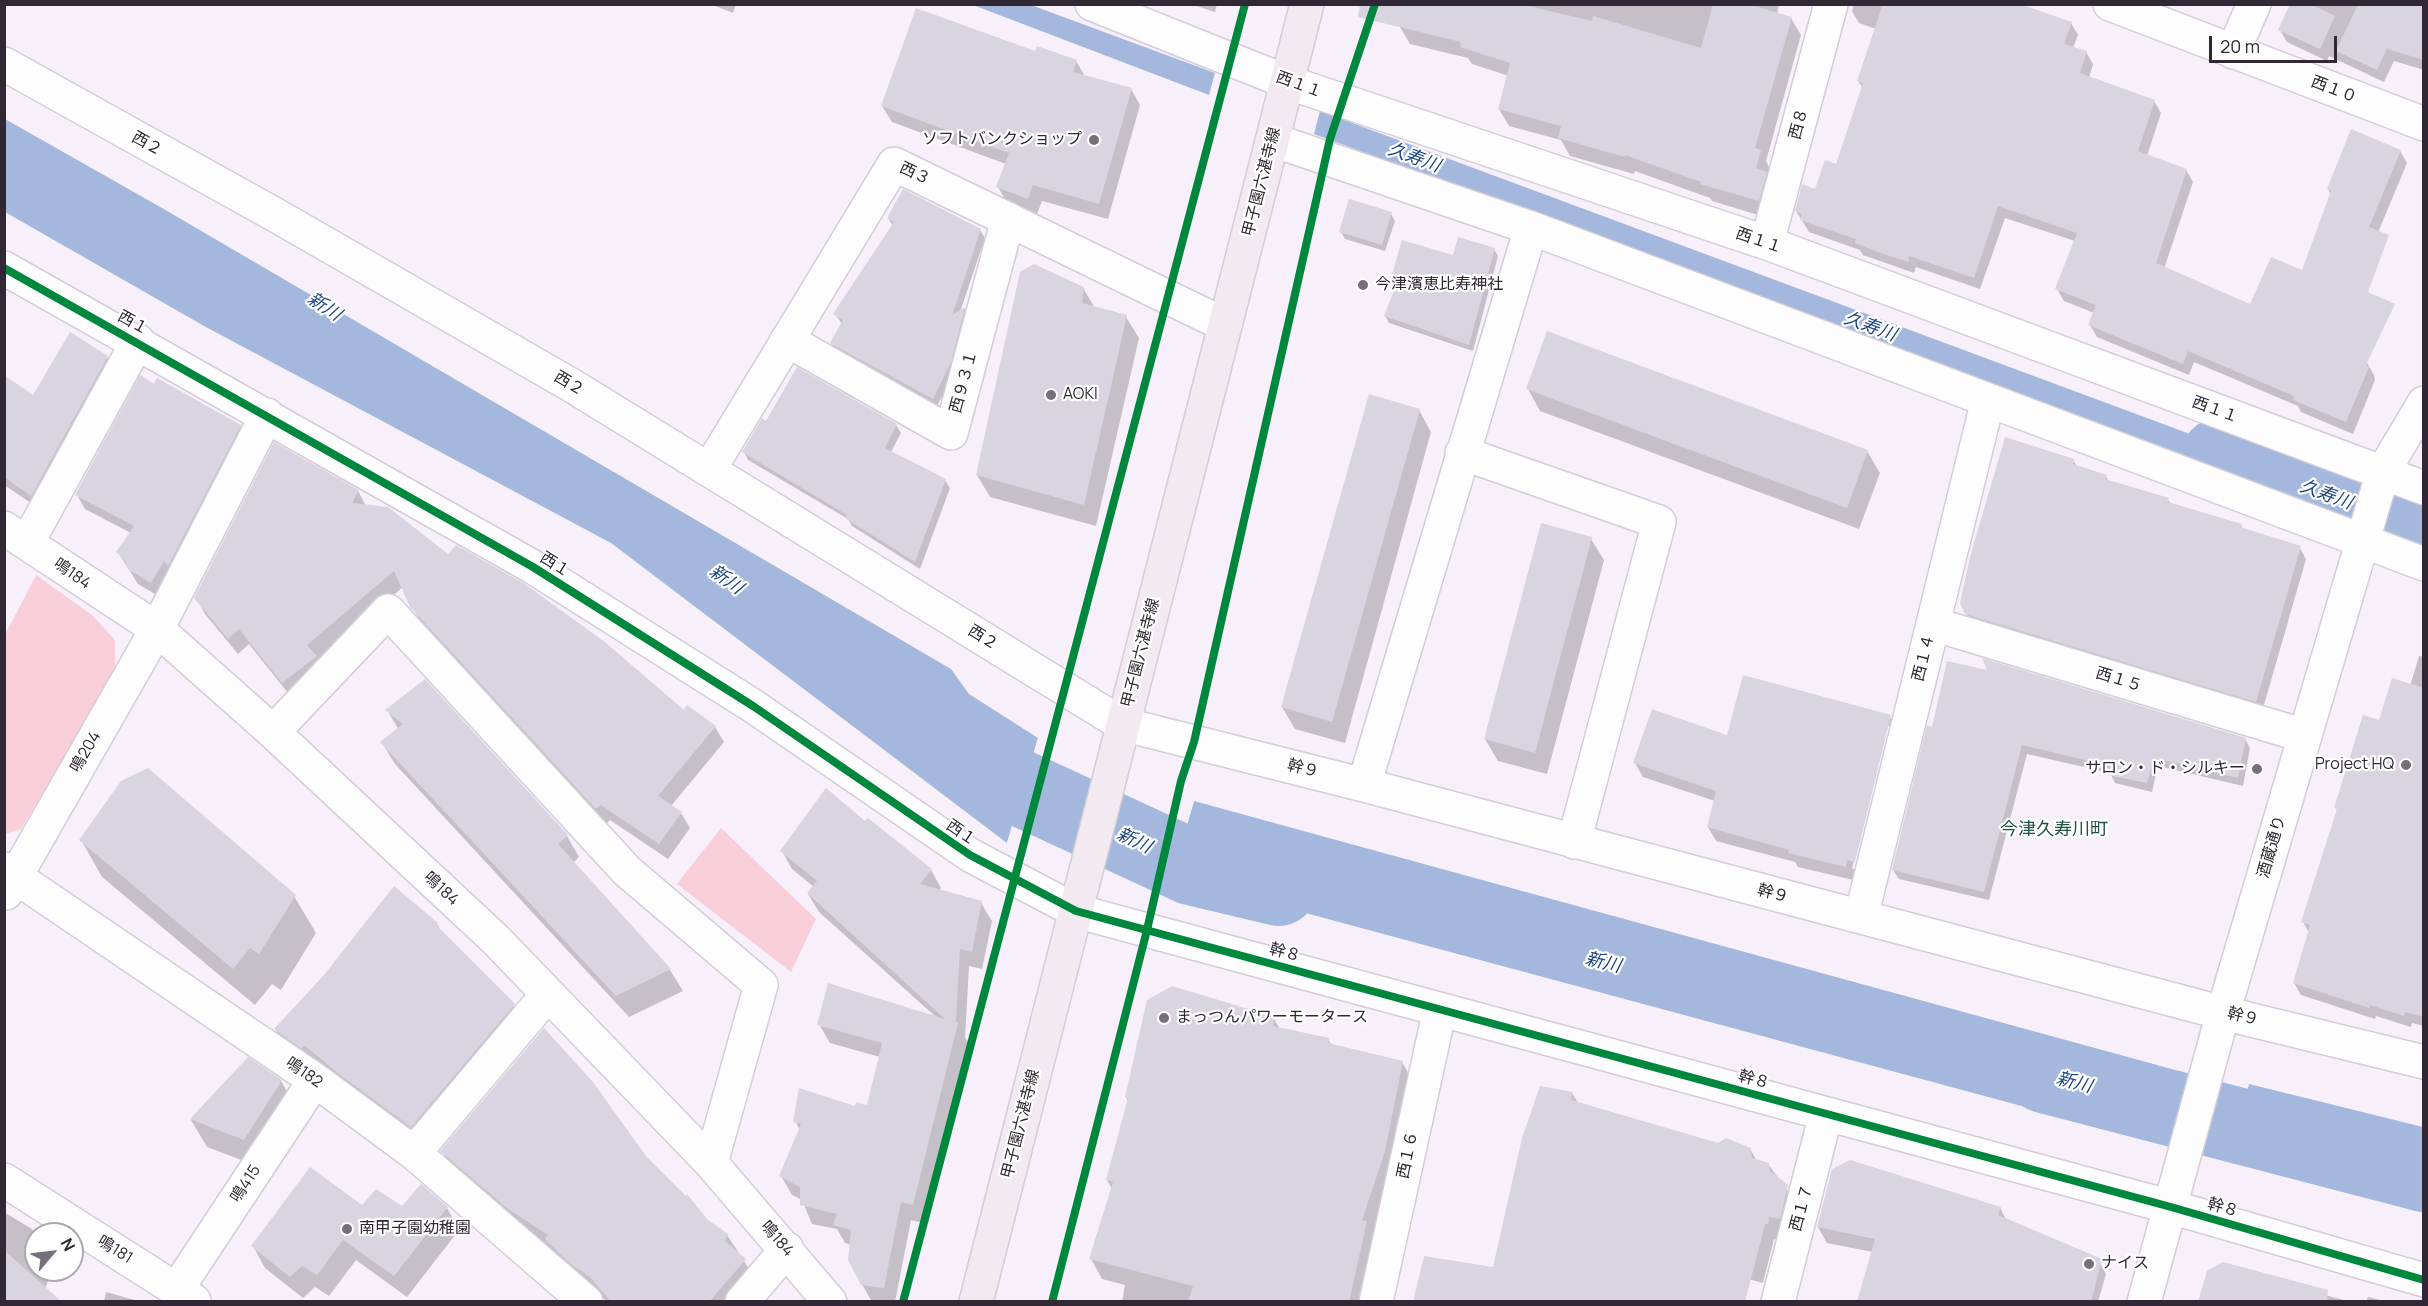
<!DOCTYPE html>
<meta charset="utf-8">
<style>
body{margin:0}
#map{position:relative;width:2428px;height:1306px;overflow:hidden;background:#f7effa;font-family:Manrope,sans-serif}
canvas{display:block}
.frame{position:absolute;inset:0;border:6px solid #302834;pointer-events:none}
.north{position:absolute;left:24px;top:1222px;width:60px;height:60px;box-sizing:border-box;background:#fff;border:2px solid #aca9ae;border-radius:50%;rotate:62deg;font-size:16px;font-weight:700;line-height:24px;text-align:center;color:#302834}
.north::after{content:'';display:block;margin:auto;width:21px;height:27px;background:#766e79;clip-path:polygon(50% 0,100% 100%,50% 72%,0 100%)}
.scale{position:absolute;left:2209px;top:36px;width:128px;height:27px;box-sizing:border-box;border:3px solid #302834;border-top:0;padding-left:8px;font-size:18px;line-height:21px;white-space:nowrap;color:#302834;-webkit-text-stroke:4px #fff;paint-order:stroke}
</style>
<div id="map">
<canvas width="2428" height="1306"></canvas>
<div class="frame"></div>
<div class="north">N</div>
<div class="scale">20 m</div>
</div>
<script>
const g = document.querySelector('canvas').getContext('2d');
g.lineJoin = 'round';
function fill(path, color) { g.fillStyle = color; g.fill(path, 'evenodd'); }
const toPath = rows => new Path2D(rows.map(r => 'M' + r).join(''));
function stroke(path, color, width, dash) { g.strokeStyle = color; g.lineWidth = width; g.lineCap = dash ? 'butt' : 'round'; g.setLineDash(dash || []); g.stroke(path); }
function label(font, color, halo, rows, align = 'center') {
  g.font = font + ' Manrope,"Noto Sans JP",sans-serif'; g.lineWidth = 4.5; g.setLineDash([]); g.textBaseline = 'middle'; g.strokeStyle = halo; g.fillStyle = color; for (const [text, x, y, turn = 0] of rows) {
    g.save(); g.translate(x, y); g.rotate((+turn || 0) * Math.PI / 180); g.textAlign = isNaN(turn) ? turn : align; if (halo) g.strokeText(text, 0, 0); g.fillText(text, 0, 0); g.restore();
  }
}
const green = toPath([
 [36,575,92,615,115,640,115,671,21,829,5,834,5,635],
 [721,828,816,919,791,972,677,884]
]);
const water = toPath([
 [973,5,1031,5,1215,73,1209,95],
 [1320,111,2322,483,2315,503,1314,134],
 [5,119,162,208,951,669,969,694,1038,738,1007,843,611,543,204,326,5,212],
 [1194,801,2157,1065,2133,1136,1172,877],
 [2249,1084,2423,1127,2423,1205,2230,1159]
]);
const pier = toPath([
 [1038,738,1041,738,1010,844,1006,846],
 [1195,798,1194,801,1171,880,1169,876,1191,800]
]);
const shadow = toPath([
 [710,4,736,4,733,13],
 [1190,4,1217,4,1215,12],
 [1405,4,1779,4,1777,14,1791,18,1801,35,1766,161,1770,169,1768,218,1712,201,1710,198,1635,171,1634,174,1570,156,1561,140,1509,126,1499,109,1509,76,1472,64,1468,58,1410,44,1400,27],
 [1854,4,2019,4,2071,23,2078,35,2073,48,2086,52,2093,64,2089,78,2154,101,2161,113,2147,156,2186,170,2193,182,2164,269,2251,306,2303,272,2331,195,2328,189,2400,151,2407,163,2331,345,2367,363,2374,375,2375,380,2353,434,2301,412,2298,406,2194,362,2189,375,2097,337,2090,325,2094,313,2064,301,2057,289,2075,241,2005,218,1980,289,1916,267,1914,273,1863,255,1860,250,1809,232,1796,211,1837,166,1863,88,1858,81,1876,29,1859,23,1852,11],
 [2292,4,2424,4,2424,70,2394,61,2384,82,2329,56,2327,61,2287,42,2280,30],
 [1036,53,1076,61,1085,76,1131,89,1140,105,1108,219,1042,201,1037,214,1007,203,998,187,1006,164,892,122,882,106],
 [1391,214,1395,221,1385,251,1345,239,1341,232],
 [888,218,980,230,985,238,960,312,965,309,969,316,955,371,937,406,836,351,831,343,842,324,835,314,893,226],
 [1494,249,1498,256,1473,351,1389,323,1385,316,1397,285,1393,277,1454,257],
 [1083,288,1095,308,1126,317,1139,338,1096,526,990,497,977,475],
 [107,357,116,372,40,509,4,485,4,377,33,397],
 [155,386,240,426,248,441,160,597,138,584,118,552,131,533,85,509,77,495],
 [1528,389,1867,451,1880,473,1859,529,1540,411],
 [1419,410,1431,432,1345,743,1295,729,1282,707],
 [896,425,901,433,891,452,945,480,950,488,920,569,852,526,848,519,748,460,744,452],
 [2073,460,2077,467,2106,476,2109,482,2168,500,2171,504,2241,525,2243,530,2300,548,2306,559,2262,712,1973,625,1966,613],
 [358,491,366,506,448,556,685,712,715,727,724,742,671,806,681,813,690,828,668,859,610,820,606,824,421,623,403,587,317,660,325,673,292,698,249,644,238,654,205,614,196,598],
 [1591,539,1604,560,1547,774,1498,761,1485,739],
 [2419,656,2424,657,2424,1026,2412,1023,2411,1027,2376,1016,2375,1019,2301,995,2294,983,2309,933,2303,922,2338,812,2336,808,2380,722,2410,686],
 [1989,672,2245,739,2250,748,2243,786,2158,766,2152,792,2115,783,2110,773,2027,754,1989,900,1899,879,1893,870,1934,729],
 [387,710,567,836,579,857,573,863,670,970,683,991,629,1017,395,764,382,743,399,730],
 [1890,717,1898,731,1853,880,1798,867,1795,862,1716,841,1708,827,1715,801,1643,777,1635,763,1728,737],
 [1887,726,1890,726,1855,869,1852,869],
 [865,823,931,870,941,888,939,891,981,903,992,921,982,969,969,966,965,1038,968,1042,923,1223,911,1220,895,1302,872,1302,862,1284,851,1245,845,1243,837,1229,812,1224,802,1200,792,1195,781,1176,800,1130,795,1121,869,1107,880,1057,830,1043,819,1024,936,1017,819,912,808,894,814,887,792,869,782,851],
 [81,840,294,896,316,933,281,990,272,984,255,1005,102,877],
 [437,924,443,935,513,1005,523,1022,421,1144,285,1046,275,1029],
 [1274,1019,1280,1029,1328,1039,1332,1046,1402,1062,1413,1082,1364,1302,1122,1302,1125,1285,1102,1279,1091,1259,1112,1189,1107,1180,1128,1101,1126,1097],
 [248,1059,281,1081,297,1109,260,1167,207,1147,191,1120],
 [1572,1093,1578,1103,1719,1145,1750,1149,1757,1161,1768,1164,1797,1203,1789,1235,1778,1233,1777,1240,1774,1239,1763,1283,1687,1262,1494,1268],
 [442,1151,645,1157,706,1221,727,1235,757,1281,740,1302,609,1302,583,1284,559,1261,553,1251,522,1231,455,1173],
 [362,1207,447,1208,459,1230,407,1297,356,1260,329,1296,315,1287,303,1298,265,1268,253,1246],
 [2000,1208,2007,1221,2097,1258,2106,1274,2098,1302,1859,1302,1873,1252,1827,1243,1818,1227],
 [4,1212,32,1229,36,1236,36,1270,52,1270,44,1292,4,1302],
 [2277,1283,2352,1302,2200,1302],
 [106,1292,142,1302,104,1302],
 [2368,1297,2389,1302,2366,1302]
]);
const river = toPath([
 [2219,456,2424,531],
 [935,729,1016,786,1191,867,1279,888],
 [2044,1075,2424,1174]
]);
const building = toPath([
 [1360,4,1520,4,1592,21,1593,16,1701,48,1713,4,1747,4,1792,17,1755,148,1761,150,1756,168,1767,172,1759,201,1700,184,1701,182,1625,155,1625,157,1558,138,1561,126,1498,109,1510,63,1460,47,1461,42,1358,17],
 [1883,4,2020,4,2072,22,2064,44,2087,51,2080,73,2155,100,2138,151,2187,169,2156,263,2250,304,2271,257,2302,270,2331,191,2327,189,2351,129,2401,150,2369,227,2389,235,2368,292,2395,304,2366,365,2369,367,2346,422,2293,400,2294,396,2188,351,2183,364,2088,325,2096,305,2055,289,2077,233,1998,206,1974,278,1909,256,1908,262,1881,253,1855,243,1856,239,1800,220,1802,214,1795,211,1802,184,1815,189,1825,160,1836,164,1863,83,1857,81],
 [2290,4,2310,4,2335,16,2320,49,2278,30],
 [2358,4,2424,4,2424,60,2387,49,2377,70,2336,51],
 [916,8,1035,51,1037,46,1077,60,1073,72,1132,88,1099,204,1033,185,1028,199,996,187,1009,153,881,106],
 [903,189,981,229,952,315,965,307,951,362,933,399,830,343,843,320,833,314,894,222,887,218],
 [1349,199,1392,212,1382,245,1339,232],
 [1458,237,1495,248,1469,345,1384,316,1398,280,1391,278,1402,240,1453,255],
 [1034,264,1084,287,1082,303,1127,315,1084,505,976,475,1020,272],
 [1547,331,1868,450,1847,508,1526,389],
 [70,332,108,356,31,496,4,477,4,375,33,395],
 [797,367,897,424,885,448,946,479,915,562,845,518,847,515,742,452,762,418,766,421],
 [140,375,154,384,157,378,241,425,168,566,164,561,151,583,128,569,125,560,116,552,134,526,75,495],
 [1369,394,1420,409,1332,722,1281,707],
 [2005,437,2074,459,2073,464,2107,475,2105,479,2169,498,2168,502,2242,524,2240,527,2301,546,2256,702,1965,614,1960,603,1970,557],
 [274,442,359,490,352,503,388,507,448,554,456,545,525,584,606,643,684,710,687,705,716,726,658,796,682,812,659,844,601,805,596,809,410,607,394,571,307,645,317,656,282,683,239,629,228,639,194,598],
 [1541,523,1592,537,1535,753,1484,739],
 [1982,658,2246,738,2238,778,2154,758,2147,783,2108,775,2110,766,2022,745,1984,892,1892,870,1927,725,1932,727,1947,661,1987,670],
 [1743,675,1891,715,1855,862,1847,860,1846,867,1788,853,1789,850,1707,827,1716,791,1633,763,1652,709,1727,735],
 [2392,678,2424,688,2424,1017,2405,1012,2404,1016,2370,1005,2369,1008,2293,983,2310,925,2301,922,2337,809,2334,808,2363,715,2379,720],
 [425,679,568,835,558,844,671,969,616,996,380,742,403,724,385,710],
 [148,768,296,895,259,954,250,948,233,969,79,840,121,781],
 [826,788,865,821,868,818,932,869,920,884,982,901,972,952,960,949,956,1022,958,1023,913,1205,901,1202,884,1288,861,1285,848,1260,851,1230,833,1225,837,1214,800,1205,800,1187,779,1176,801,1124,793,1122,799,1088,855,1106,856,1102,867,1105,882,1043,817,1025,828,983,945,1019,807,893,817,881,780,851],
 [394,886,438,923,436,925,515,1004,411,1127,339,1074,304,1045,302,1049,274,1029,324,975],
 [1172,986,1275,1017,1273,1026,1329,1038,1328,1043,1403,1061,1385,1151,1362,1220,1367,1221,1349,1302,1188,1302,1193,1286,1089,1259,1113,1182,1106,1180,1128,1098,1125,1097,1147,1000],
 [544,1028,593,1082,646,1156,686,1196,687,1194,708,1220,728,1234,725,1241,746,1259,709,1302,611,1302,590,1277,569,1263,545,1239,548,1235,508,1209,440,1151],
 [248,1057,282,1080,244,1140,190,1119],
 [1540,1086,1573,1092,1571,1100,1718,1143,1726,1138,1751,1148,1752,1158,1769,1163,1770,1171,1788,1185,1780,1219,1769,1217,1768,1224,1765,1224,1745,1302,1413,1302,1424,1256,1493,1267,1522,1138],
 [1850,1160,2001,1207,1998,1215,2102,1259,2091,1302,1857,1302,1875,1239,1817,1227,1832,1169],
 [310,1167,362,1205,376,1189,402,1206,421,1184,448,1207,394,1276,343,1240,317,1275,302,1266,290,1277,251,1246],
 [4,1250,62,1302,4,1302],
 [2223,1262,2328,1290,2327,1302,2198,1302,2207,1271]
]);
const path = toPath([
 [1241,22,1245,4],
 [1354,66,1375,4],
 [1179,260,1222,96],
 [1074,651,1158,336],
 [1202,705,1317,194],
 [1024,839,1054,728],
 [1154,893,1182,778],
 [903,1302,1003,916],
 [1052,1302,1137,968]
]);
const minor = toPath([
 [1092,4,1287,82,1767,243,2424,488],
 [2110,4,2424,124],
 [2233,52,2254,4],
 [4,64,279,217,571,385,1122,724,1364,785,2223,1013,2424,1062],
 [1273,140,1531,228,2424,564],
 [1767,243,1831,4],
 [4,268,533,567,753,706,970,855,1076,911,2171,1207,2424,1280],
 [787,340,951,433,1008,219],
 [1462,453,1659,522,1574,842],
 [709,470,894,164,1225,325],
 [4,528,157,629,273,732,496,940,711,1163,830,1302],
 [27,543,138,341],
 [1933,624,2305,736],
 [273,732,388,611,627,871,761,985,711,1163],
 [1364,785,1531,228],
 [4,869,315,1080,414,1153,586,1302],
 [6,893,157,629,267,415],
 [1861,917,1988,400],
 [414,1153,548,994],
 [4,1180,194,1301],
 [177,1289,315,1080],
 [742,1302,787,1249],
 [1376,1302,1440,1009],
 [1778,1302,1826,1114],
 [2144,1302,2223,1013,2383,472,2424,403]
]);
const major = toPath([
 [976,1302,1307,4]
]);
const cycleway = toPath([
 [4,268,533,567,753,706,970,855,1076,911,2171,1207,2424,1280],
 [903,1302,1245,4],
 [1052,1302,1147,930,1181,781,1194,742,1330,139,1375,4]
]);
const markers = [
 [1094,140,6,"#766e79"],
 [1363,285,6,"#766e79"],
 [1051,395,6,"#766e79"],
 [2406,765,6,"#766e79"],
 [2257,769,6,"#766e79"],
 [1164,1018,6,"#766e79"],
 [347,1229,6,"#766e79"],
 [2089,1264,6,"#766e79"]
];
const streetNames = [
 ["西１１",1299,85,20],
 ["西１０",2334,90,21],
 ["西８",1799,124,-75],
 ["西２",147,144,29],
 ["西３",915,174,25],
 ["甲子園六湛寺線",1262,182,-76],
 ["西１１",1759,241,19],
 ["西１",133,323,29],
 ["西９３１",964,382,-75],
 ["西２",569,384,31],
 ["西１１",2215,410,20],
 ["西１",555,565,32],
 ["鳴184",72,574,35],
 ["西２",983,638,32],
 ["甲子園六湛寺線",1141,653,-76],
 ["西１４",1924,658,-76],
 ["西１５",2119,680,17],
 ["鳴204",86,752,-60],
 ["幹９",1303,769,14],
 ["西１",961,833,34],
 ["酒蔵通り",2272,847,-74],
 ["鳴184",441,889,43],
 ["幹９",1773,894,15],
 ["幹８",1285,953,15],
 ["幹９",2243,1017,14],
 ["鳴182",304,1073,35],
 ["幹８",1754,1080,15],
 ["甲子園六湛寺線",1021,1124,-76],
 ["西１６",1408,1155,-78],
 ["鳴415",246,1184,-57],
 ["西１７",1802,1208,-75],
 ["幹８",2223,1208,16],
 ["鳴184",777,1239,49],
 ["鳴181",115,1250,32]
];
const poiNames = [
 ["ソフトバンクショップ",1082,140,"right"],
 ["今津濱恵比寿神社",1375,285],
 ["AOKI",1063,395],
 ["Project HQ",2394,765,"right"],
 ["サロン・ド・シルキー",2245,769,"right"],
 ["まっつんパワーモータース",1176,1018],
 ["南甲子園幼稚園",359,1229],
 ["ナイス",2101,1264]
];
const waterNames = [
 ["久寿川",1414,158,20],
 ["新川",324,307,33],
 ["久寿川",1870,327,20],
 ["久寿川",2326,495,20],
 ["新川",726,580,35],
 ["新川",1134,841,25],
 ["新川",1603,963,13],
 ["新川",2074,1083,15]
];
const neighbourhoodNames = [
 ["今津久寿川町",2054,830]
];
fill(green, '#f8cfd8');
fill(water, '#a4b8dd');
fill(pier, '#f7effa');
fill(shadow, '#0003');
stroke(river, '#a4b8dd', 76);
fill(building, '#d8d4e0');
stroke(minor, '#d4ccd8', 36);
stroke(major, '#d2ced5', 36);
stroke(path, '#dedce0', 4, [1.5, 4.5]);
stroke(minor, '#fefdfe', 33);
stroke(major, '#f3e9f0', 33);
stroke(cycleway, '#00873e', 8);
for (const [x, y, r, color] of markers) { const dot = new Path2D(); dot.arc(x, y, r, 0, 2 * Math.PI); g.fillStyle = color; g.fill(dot); stroke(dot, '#fff', 2); }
label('16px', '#302834', '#fff', streetNames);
label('16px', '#302834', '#fff', poiNames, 'left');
label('italic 18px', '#1d4681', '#fff', waterNames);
label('18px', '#215446', '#fff', neighbourhoodNames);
</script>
